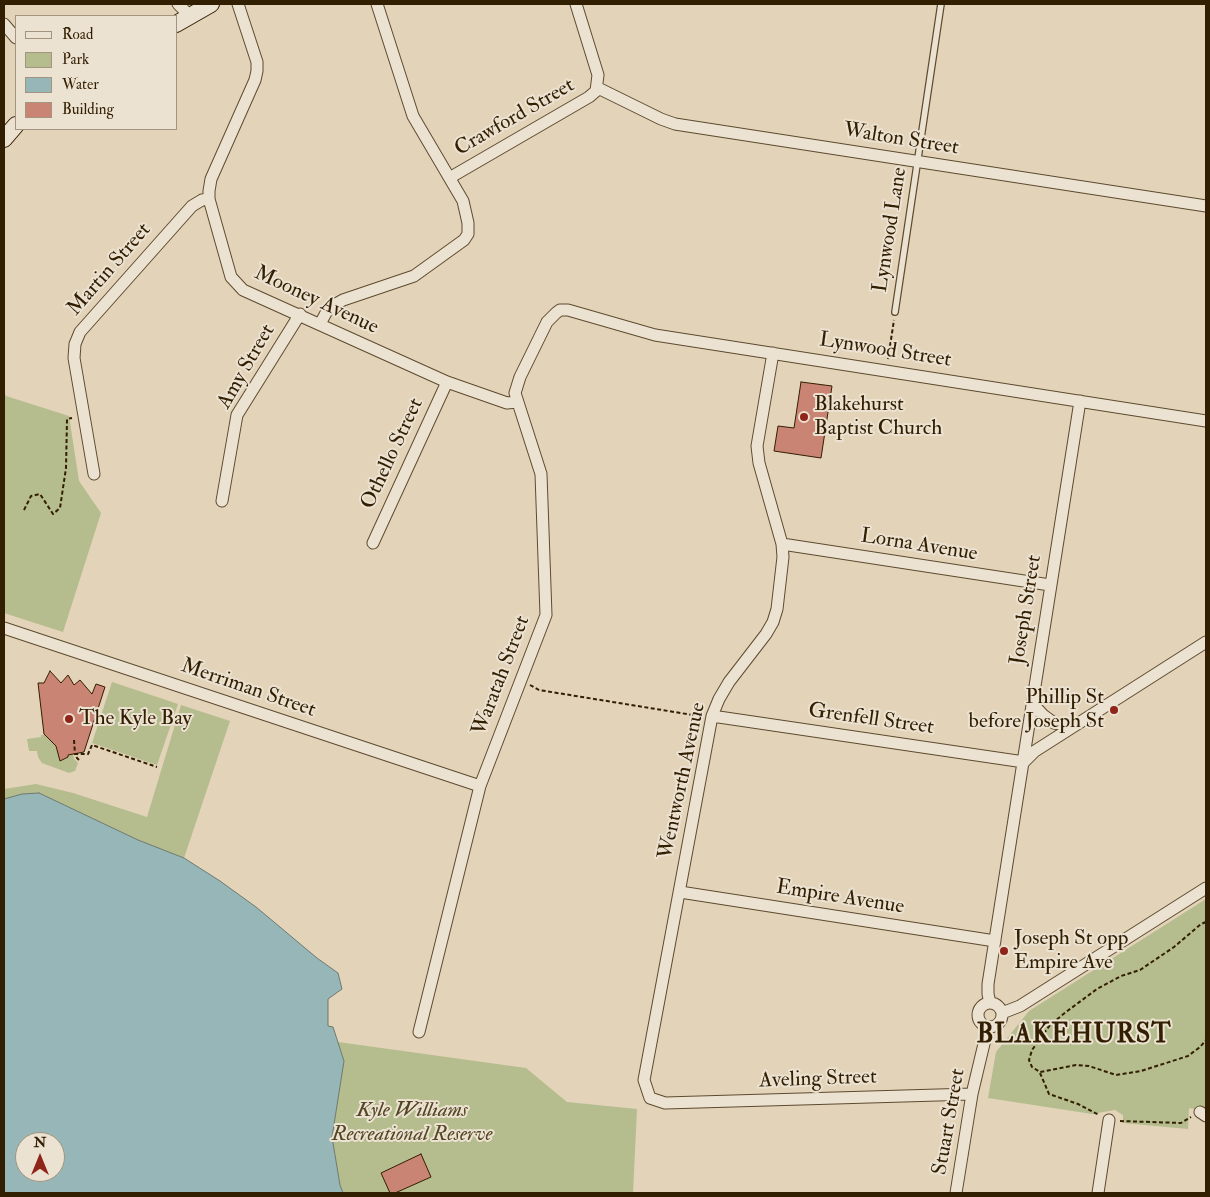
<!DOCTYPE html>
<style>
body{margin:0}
#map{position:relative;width:1210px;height:1197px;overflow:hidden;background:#e2d3b9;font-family:"IM FELL Double Pica",serif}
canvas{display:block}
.frame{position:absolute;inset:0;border:5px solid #321e00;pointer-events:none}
.legend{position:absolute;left:15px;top:15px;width:162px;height:115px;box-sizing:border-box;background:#ece2d2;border:1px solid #a2947e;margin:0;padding:6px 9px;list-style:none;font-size:15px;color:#321e00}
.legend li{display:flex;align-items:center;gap:10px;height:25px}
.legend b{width:25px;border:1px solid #a2947e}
.north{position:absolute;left:15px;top:1132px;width:50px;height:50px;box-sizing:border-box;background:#ece2d2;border:1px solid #a2947e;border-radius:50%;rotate:0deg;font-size:14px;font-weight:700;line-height:20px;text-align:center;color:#321e00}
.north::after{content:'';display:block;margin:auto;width:18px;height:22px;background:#8f2418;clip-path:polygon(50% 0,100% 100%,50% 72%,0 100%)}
</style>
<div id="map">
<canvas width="1210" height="1197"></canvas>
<div class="frame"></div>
<ul class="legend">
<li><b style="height:6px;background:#ece2d2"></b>Road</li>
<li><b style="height:14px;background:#b5bc8e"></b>Park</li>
<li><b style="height:14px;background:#96b6b7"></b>Water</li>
<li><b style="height:14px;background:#ca8474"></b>Building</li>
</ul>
<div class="north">N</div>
</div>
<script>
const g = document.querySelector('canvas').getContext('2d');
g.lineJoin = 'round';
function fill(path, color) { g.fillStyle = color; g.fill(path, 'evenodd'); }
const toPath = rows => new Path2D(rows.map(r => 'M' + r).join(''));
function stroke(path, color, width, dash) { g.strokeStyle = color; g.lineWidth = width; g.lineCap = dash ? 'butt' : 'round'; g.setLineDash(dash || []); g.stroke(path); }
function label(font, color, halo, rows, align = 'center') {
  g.font = font + ' "IM FELL Double Pica",serif'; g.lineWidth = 4; g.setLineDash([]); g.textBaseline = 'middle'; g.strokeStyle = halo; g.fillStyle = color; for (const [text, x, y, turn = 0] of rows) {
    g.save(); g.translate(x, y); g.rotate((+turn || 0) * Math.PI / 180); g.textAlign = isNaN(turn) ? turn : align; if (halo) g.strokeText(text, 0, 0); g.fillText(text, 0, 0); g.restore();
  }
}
const green = toPath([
 [4,392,6,396,69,416,79,481,101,513,63,632,4,613],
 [112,682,178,704,157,765,92,743],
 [181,705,230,721,184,858,138,840,39,793,22,794,4,799,4,789,36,784,73,793,147,817],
 [41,735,46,735,56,746,58,754,73,754,74,759,78,763,75,771,69,773,42,763,38,757,37,751,29,751,27,739,41,737],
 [1206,899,1206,1111,1189,1108,1188,1129,1123,1123,1123,1115,1115,1110,1092,1114,988,1098,996,1052,1029,1011],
 [338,1042,526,1068,567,1102,637,1109,633,1193,343,1193,340,1185,332,1137,344,1061]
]);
const water = toPath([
 [39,793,138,840,184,858,220,881,256,907,317,958,338,973,342,989,328,999,328,1026,333,1027,344,1061,332,1137,340,1185,343,1193,4,1193,4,799,22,794,39,793],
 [25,1142,55,1142,55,1172,25,1172,25,1142]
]);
const building = toPath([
 [801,382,832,386,821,458,774,451,778,426,794,428,801,382],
 [50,671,61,683,68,675,74,685,80,680,92,694,96,684,105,687,84,752,68,755,68,757,60,761,56,746,44,734,38,683,44,683,50,671],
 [421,1154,431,1177,395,1193,390,1193,381,1173,421,1154]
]);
const path = toPath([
 [888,359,894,320],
 [24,510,31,496,40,494,53,514,60,508,66,468,67,419,72,418],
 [530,685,539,690,699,716],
 [74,740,75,754],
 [79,760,77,758,75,754,88,754,92,745,157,767],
 [1206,922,1201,924,1174,947,1140,970,1121,976,1097,989,1066,1012,1050,1025,1032,1050,1029,1060,1032,1067,1040,1072,1076,1065,1089,1066,1116,1075,1141,1071,1188,1056,1200,1047,1206,1040],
 [1040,1073,1049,1094,1078,1104,1099,1115],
 [1120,1121,1181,1123,1191,1117]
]);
const lane = toPath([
 [895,312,941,4]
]);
const street = toPath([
 [178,4,190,16],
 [238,4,257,62,257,71,255,80,211,179,209,191,209,199,231,277,243,290,447,382,507,403,517,402],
 [4,24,16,38],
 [598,88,661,119,675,124,1206,206],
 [451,177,589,97,596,91,598,75,576,4],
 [320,324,327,311,334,305,343,300,414,276,464,240,468,234,468,223,463,201,413,116,377,4],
 [773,353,757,446,759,463,782,544,783,557,777,609,773,622,766,634,729,682,719,699,712,716,644,1080,650,1098,665,1103,972,1094],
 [94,474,74,358,75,344,80,332,192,206,202,200,209,199],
 [222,501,237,415,300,314],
 [373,543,447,382],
 [782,544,1050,585],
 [4,628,480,786],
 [1032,703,1043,715,1054,723,1074,726],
 [712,716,1024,762],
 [1024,762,1035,751,1206,642],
 [680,892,995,941],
 '978 1015a12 12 0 1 1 24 0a12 12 0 1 1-24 0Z',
 [990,1003,988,994,988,984,1080,401],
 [1002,1013,1020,1006,1206,888],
 [419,1032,480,786,546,615,541,474,515,393,520,377,547,322,556,313,560,310,568,310,655,335,1206,421],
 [1200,1112,1206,1116],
 [956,1193,972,1094,988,1027],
 [1098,1193,1109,1120]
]);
const secondary = toPath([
 [176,24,211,4],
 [4,139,16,125]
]);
const markers = [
 [804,417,5,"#8f2418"],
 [1114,710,5,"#8f2418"],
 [69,719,5,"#8f2418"],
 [1004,951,5,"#8f2418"]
];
const streetNames = [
 ["Crawford Street",515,118,-30],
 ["Walton Street",901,140,9],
 ["Lynwood Lane",891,230,-81],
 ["Martin Street",110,270,-49],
 ["Mooney Avenue",316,301,25],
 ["Lynwood Street",885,351,9],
 ["Amy Street",247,367,-60],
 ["Othello Street",393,454,-65],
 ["Lorna Avenue",919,546,9],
 ["Joseph Street",1027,610,-81],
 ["Waratah Street",502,676,-69],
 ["Merriman Street",248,689,19],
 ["Grenfell Street",871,720,8],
 ["Wentworth Avenue",683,781,-78],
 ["Empire Avenue",840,898,9],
 ["Aveling Street",818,1080,-2],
 ["Stuart Street",950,1122,-80]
];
const poiNames = [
 ["Blakehurst",814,405],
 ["Baptist Church",814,429],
 ["Phillip St",1104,698,"right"],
 ["before Joseph St",1104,722,"right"],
 ["The Kyle Bay",79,719],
 ["Joseph St opp",1014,939],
 ["Empire Ave",1014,963]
];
const parkNames = [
 ["Kyle Williams",412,1111],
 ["Recreational Reserve",412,1135]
];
const districtNames = [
 ["BLAKEHURST",1074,1036]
];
fill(green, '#b5bc8e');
fill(water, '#96b6b7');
stroke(water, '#6e796e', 1);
fill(building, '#ca8474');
stroke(building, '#321e00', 1);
stroke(lane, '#5e4b2e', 8);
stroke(street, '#5e4b2e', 13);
stroke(secondary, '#321e00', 18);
stroke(path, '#321e00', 2, [4, 2.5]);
stroke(lane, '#ece2d2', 5.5);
stroke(street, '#ece2d2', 11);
stroke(secondary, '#ece2d2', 16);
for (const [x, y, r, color] of markers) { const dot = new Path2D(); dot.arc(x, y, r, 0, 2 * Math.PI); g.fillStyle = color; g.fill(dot); stroke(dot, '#ece2d2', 2); }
label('21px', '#321e00', '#ece2d2', streetNames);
label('21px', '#321e00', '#ece2d2', poiNames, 'left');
label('italic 21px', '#534624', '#ece2d2', parkNames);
g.letterSpacing = '1px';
label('bold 26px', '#321e00', '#ece2d2', districtNames);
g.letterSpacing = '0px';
</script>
